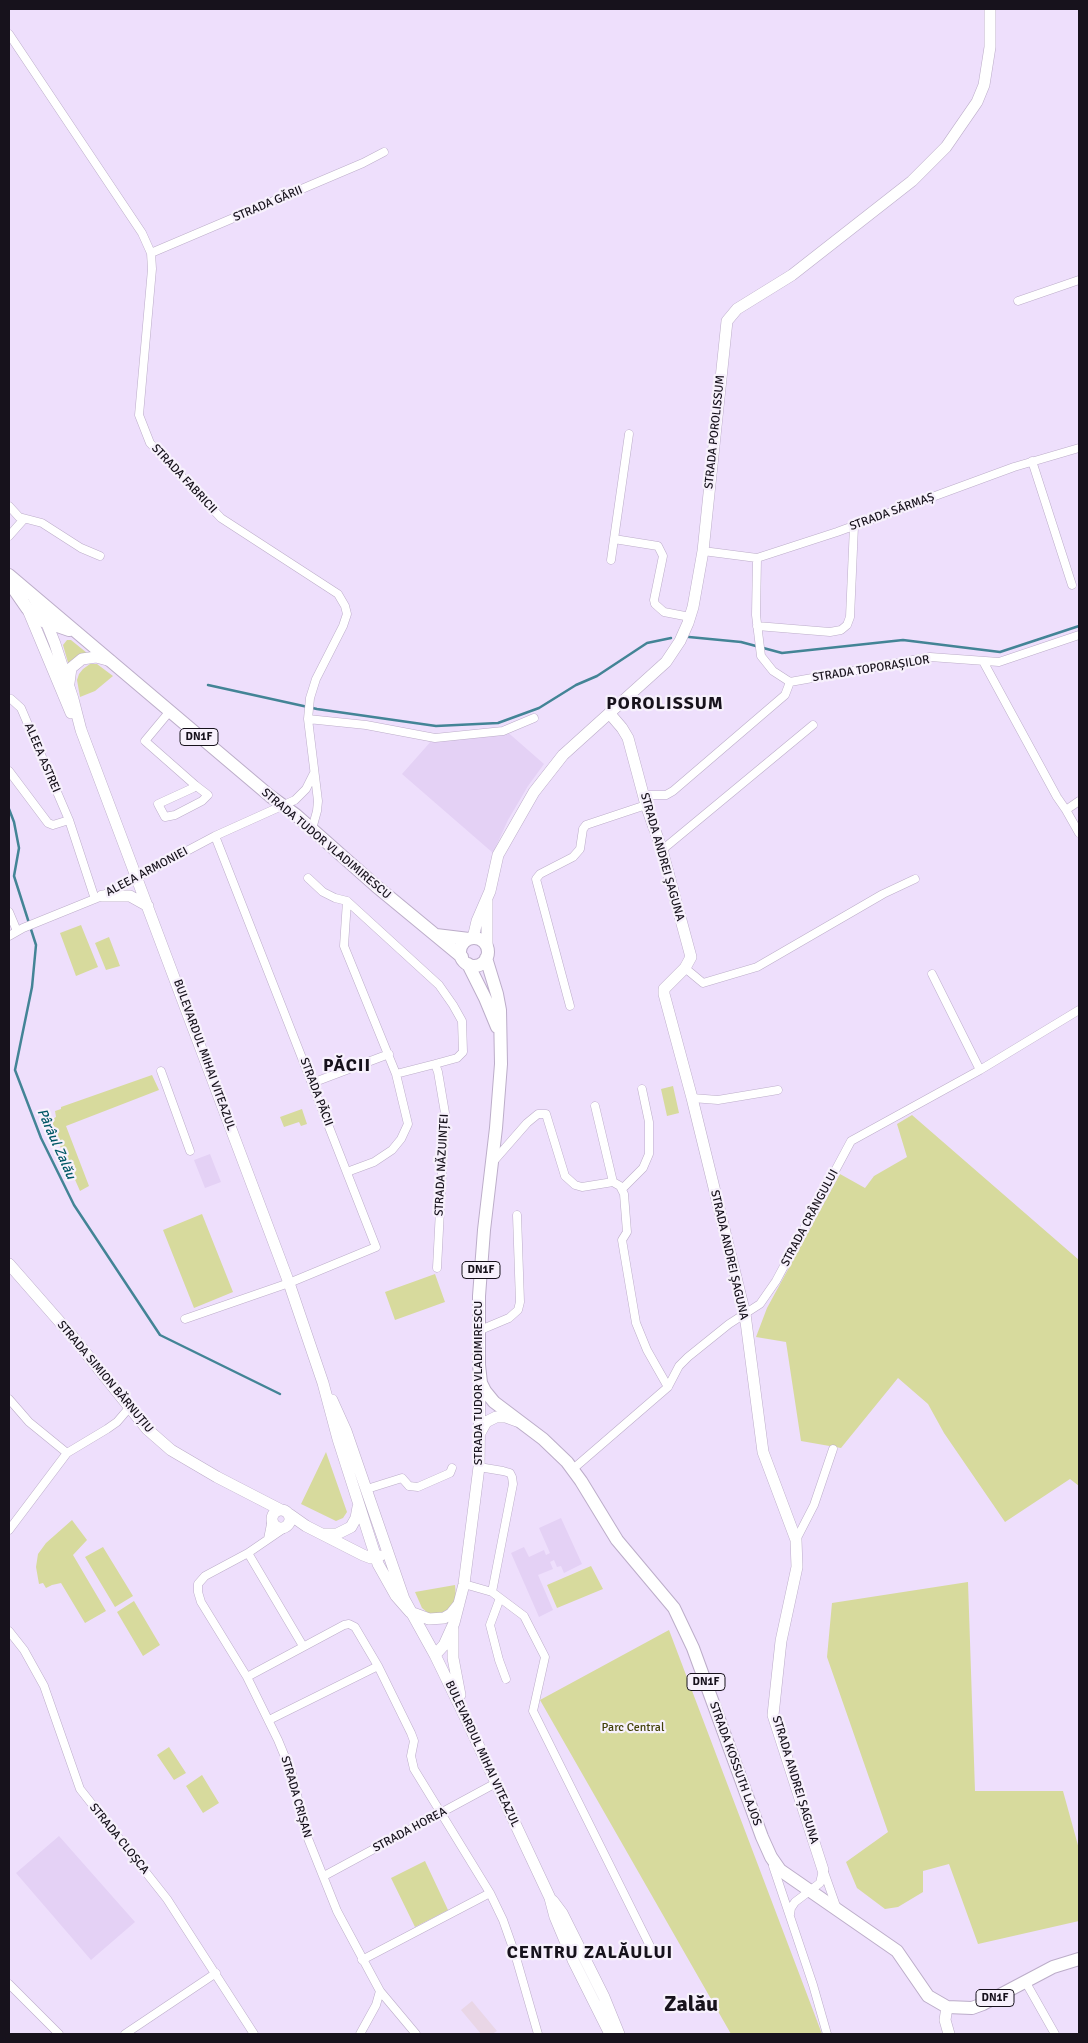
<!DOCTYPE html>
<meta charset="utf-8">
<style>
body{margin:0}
#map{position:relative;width:1088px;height:2043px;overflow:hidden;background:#eedffc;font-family:Signika,sans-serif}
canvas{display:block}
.frame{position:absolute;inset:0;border:10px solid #17121c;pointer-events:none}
</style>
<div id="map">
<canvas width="1088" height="2043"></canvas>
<div class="frame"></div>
</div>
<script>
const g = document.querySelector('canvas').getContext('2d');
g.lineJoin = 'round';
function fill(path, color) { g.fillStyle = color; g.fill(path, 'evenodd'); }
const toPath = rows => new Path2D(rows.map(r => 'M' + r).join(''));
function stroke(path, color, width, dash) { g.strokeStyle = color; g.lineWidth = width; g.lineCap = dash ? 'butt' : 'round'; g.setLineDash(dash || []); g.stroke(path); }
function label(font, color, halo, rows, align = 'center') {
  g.font = font + ' Signika,sans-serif'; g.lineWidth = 4.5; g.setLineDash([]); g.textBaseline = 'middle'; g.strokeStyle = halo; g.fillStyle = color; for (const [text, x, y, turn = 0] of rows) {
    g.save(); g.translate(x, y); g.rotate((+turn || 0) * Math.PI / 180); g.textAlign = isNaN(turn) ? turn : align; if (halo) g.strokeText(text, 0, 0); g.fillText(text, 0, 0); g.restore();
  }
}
const industrial = toPath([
 [472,2001,497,2031,492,2034,481,2034,461,2010]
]);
const built = toPath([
 [504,729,544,764,528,786,508,820,493,853,402,774,433,739],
 [210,1154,221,1182,205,1188,194,1160],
 [561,1518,582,1564,564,1573,561,1566,557,1567,554,1560,550,1562,553,1569,538,1575,553,1610,539,1617,511,1553,524,1547,529,1557,544,1550,546,1555,550,1553,539,1528],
 [59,1836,135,1922,91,1960,16,1873]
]);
const green = toPath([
 [67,640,71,640,87,653,69,666,63,645],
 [90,664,97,664,113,676,95,691,80,697,77,680,79,674,83,669],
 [81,925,98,967,76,976,60,933],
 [109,937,120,966,106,970,95,943],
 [152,1075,159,1090,66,1126,89,1186,80,1191,49,1121,56,1117,55,1111,61,1109,61,1107],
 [673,1086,679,1113,667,1116,661,1089],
 [302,1109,307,1124,301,1126,299,1122,284,1127,280,1117],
 [912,1115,1079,1260,1079,1486,1070,1479,1005,1522,944,1433,928,1404,898,1378,841,1448,801,1441,786,1342,756,1337,767,1308,840,1174,865,1188,874,1176,907,1157,897,1124],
 [202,1214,233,1292,194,1308,163,1230],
 [435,1274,445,1302,395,1320,385,1292],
 [326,1452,347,1512,343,1518,336,1521,301,1504],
 [72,1520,87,1540,73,1555,106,1611,85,1623,61,1583,52,1585,46,1588,43,1583,39,1584,36,1567,38,1554,46,1543],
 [103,1547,133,1596,115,1607,85,1557],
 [591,1566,603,1589,557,1608,547,1585],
 [968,1582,975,1791,1063,1791,1079,1849,1079,1921,978,1944,949,1864,923,1871,923,1892,898,1907,885,1909,857,1888,846,1862,888,1832,827,1657,832,1603],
 [455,1585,456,1598,451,1610,441,1616,428,1613,422,1608,415,1592],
 [134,1601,160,1645,143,1656,117,1612],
 [669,1630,822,2034,731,2034,540,1700],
 [169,1747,186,1773,174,1780,157,1755],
 [202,1775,219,1803,203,1813,186,1786],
 [425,1861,448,1910,415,1927,391,1878]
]);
const stream = toPath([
 [689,637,741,642,782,653,903,640,1000,652,1079,626],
 [208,685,317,709,436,726,498,723,539,708,576,685,597,676,647,643,671,638],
 [9,809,14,822,19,848,14,876,36,945,32,987,15,1070,41,1138,74,1205,160,1335,280,1394]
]);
const street = toPath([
 [9,34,142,233,151,253,152,269,139,415,150,443,221,518,338,594,345,606,347,614,343,626,316,679,310,698,308,719,318,801,317,811,312,829],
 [151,253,363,163,384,152],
 [1018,301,1079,280],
 [1032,461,1072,585],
 [9,506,19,517,42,523,81,548,100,556],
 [9,536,24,519],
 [614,539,658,546,663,556,654,600,655,604,664,612,690,617],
 [703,551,757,558,837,532,1014,467,1079,448],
 [757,558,756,615,761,656,773,671,790,682,930,657,999,662,1079,635],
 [611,560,629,434],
 [757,626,830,632,841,630,847,625,850,617,854,526],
 [984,663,1057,797,1066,810,1079,833],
 [11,699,21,708,69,820,95,899],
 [170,711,145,741,195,785,193,788,158,804,165,817,175,815,202,801,208,795,195,785],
 [308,719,366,725,435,738,503,731,534,718],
 [9,771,48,823,53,825,69,820],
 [644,795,666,795,673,791,785,695,790,682],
 [1066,810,1079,801],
 [662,850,813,725],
 [308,878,323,892,335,898,347,901,439,985,453,1005,462,1021,463,1052,457,1058,435,1064],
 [347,901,344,946,396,1074,435,1064,438,1072,445,1113,437,1268],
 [9,912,17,931],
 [9,936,23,928,102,896,215,836,295,800,306,789,314,773],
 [685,968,703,983,757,967,883,894,915,879],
 [932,974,980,1070],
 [570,1006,536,879,540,874,573,857,580,849,583,829,586,825,646,805],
 [161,1071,190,1151],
 [312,1083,389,1054],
 [692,1098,718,1100,778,1090],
 [595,1106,613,1182],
 [492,1163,527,1123,538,1114,546,1114,565,1176,575,1185,582,1187,613,1182,620,1186,624,1194,627,1232,622,1240,636,1323,647,1350,668,1387],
 [347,1172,374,1162,392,1150,401,1139,408,1124,396,1074],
 [622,1189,643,1168,649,1154,649,1122,642,1089],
 [185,1319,289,1283,376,1247,215,836],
 [478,1331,509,1318,518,1310,520,1302,517,1215],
 [9,1399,29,1422,67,1453],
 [479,1467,503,1471,510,1473,512,1477,513,1484,492,1592],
 [573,1469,668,1387,679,1366,688,1357,729,1324,760,1304,776,1281,851,1141,980,1070,1079,1010],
 [367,1489,402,1478,409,1486,418,1487,450,1473,452,1468],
 [286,1527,248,1553,205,1576,198,1584,198,1592,201,1602,247,1677,278,1740,292,1774,307,1836,337,1911,380,1991,416,2034],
 [9,1530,67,1453,107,1429,117,1422,129,1408],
 [268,1539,272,1519],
 [796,1540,814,1505,833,1449],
 [248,1553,303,1646],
 [464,1584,492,1592,524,1616,545,1657,533,1711,652,1950],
 [500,1598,490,1625,499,1660,506,1679],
 [9,1631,24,1650,44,1686,80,1789,167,1899,254,2034],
 [247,1677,344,1625,349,1624,355,1627,378,1666,411,1733,414,1741,411,1756,414,1769,490,1893,503,1920,515,1954,538,2034],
 [269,1720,378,1666],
 [773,1866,813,1985,827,2034],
 [824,1872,836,1906],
 [324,1876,496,1783],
 [790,1914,791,1908,795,1902,820,1883,823,1870],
 [362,1960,490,1893],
 [1025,1981,1055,2034],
 [9,1984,59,2034],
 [125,2034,216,1973],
 [360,2034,376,2005,380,1991]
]);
const secondary = toPath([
 [34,598,44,616,55,644,73,699,81,730,289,1283,323,1383,338,1439,378,1564,396,1596,410,1612,429,1619,444,1618,451,1614,459,1604],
 [28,610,71,713],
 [69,683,71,668,82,659,96,657,111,661],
 [610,714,622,728,628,738,646,805,662,850,691,957,685,968,664,989,664,994,692,1098,745,1314,763,1452,796,1540,797,1567,781,1641,773,1715,823,1870],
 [102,896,130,896,148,906],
 [473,938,477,921,490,891,498,855,534,792,563,755,666,662,680,641,688,623,693,607,703,551,727,321,737,309,792,275,912,181,946,147,977,102,984,85,990,47,990,9],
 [487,946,487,901],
 [9,1264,73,1337,147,1429,171,1450,217,1477,281,1510],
 [332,1400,346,1431,404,1599,435,1655,467,1721,550,1898,555,1917,573,1960,610,2034],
 [480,1433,486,1422,496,1417,506,1417,517,1421],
 '272 1519a9 9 0 1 1 18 0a9 9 0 1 1-18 0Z',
 [289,1514,306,1526,363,1555,371,1558,380,1556],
 [323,1534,337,1534,351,1527,356,1518,358,1507],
 [453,1629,453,1658,460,1695],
 [435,1655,444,1645,454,1623,464,1584,479,1467,480,1380],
 [553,1901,562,1913,604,1997,619,2034],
 [947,2007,945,2020,949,2034]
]);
const primary = toPath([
 [9,575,270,796,296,815,376,886,462,957],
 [9,582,27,608,35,616,43,621,69,630],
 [436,935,469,939],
 '460 952a14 14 0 1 1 28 0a14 14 0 1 1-28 0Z',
 [486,958,497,994,500,1010,501,1064,496,1128,484,1230,479,1296,479,1365,481,1383,485,1391,494,1402,543,1439,567,1462,581,1481,617,1540,674,1608,693,1648,762,1837,771,1857,780,1870,897,1951,928,1996,947,2007,972,2008,983,2004,1053,1967,1079,1959],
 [468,964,485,998,497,1027]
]);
const shields = [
 [199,737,38],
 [481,1270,38],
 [706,1682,38],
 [995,1998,38]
];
const shieldNames = [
 ["DN1F",199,737],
 ["DN1F",481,1270],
 ["DN1F",706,1682],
 ["DN1F",995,1998]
];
const streetNames = [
 ["STRADA GĂRII",268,204,-23],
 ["STRADA POROLISSUM",715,432,-84],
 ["STRADA FABRICII",184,479,47],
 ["STRADA SĂRMAȘ",892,512,-20],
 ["STRADA TOPORAȘILOR",871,669,-9],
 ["ALEEA ASTREI",42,758,67],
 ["STRADA TUDOR VLADIMIRESCU",326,844,40],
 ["STRADA ANDREI ȘAGUNA",662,857,74],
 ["ALEEA ARMONIEI",147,872,-28],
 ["BULEVARDUL MIHAI VITEAZUL",204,1055,70],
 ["STRADA PĂCII",316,1092,69],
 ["STRADA NĂZUINȚEI",442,1165,-87],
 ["STRADA CRÂNGULUI",810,1218,-62],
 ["STRADA ANDREI ȘAGUNA",729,1255,77],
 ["STRADA SIMION BĂRNUȚIU",105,1377,50],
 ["STRADA TUDOR VLADIMIRESCU",479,1383,-90],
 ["BULEVARDUL MIHAI VITEAZUL",482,1754,65],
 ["STRADA KOSSUTH LAJOS",735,1764,70],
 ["STRADA ANDREI ȘAGUNA",795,1780,73],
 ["STRADA CRIȘAN",296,1797,74],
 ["STRADA HOREA",410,1830,-28],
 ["STRADA CLOȘCA",119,1839,51]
];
const parkNames = [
 ["Parc Central",633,1728]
];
const waterNames = [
 ["Pârâul Zalău",56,1144,66]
];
const districtNames = [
 ["POROLISSUM",665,704],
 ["PĂCII",347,1066],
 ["CENTRU ZALĂULUI",590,1953]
];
const townNames = [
 ["Zalău",691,2005]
];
fill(industrial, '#e9d6e6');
fill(built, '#e4d1f5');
fill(green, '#d7da9d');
stroke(stream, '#438496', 2.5);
stroke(street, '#bcadc9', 9);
stroke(secondary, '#bcadc9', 12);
stroke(primary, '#bcadc9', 14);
stroke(street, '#fff', 8);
stroke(secondary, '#fff', 11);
stroke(primary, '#fff', 12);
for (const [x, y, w] of shields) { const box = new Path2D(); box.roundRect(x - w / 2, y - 8.5, w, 17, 4); g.fillStyle = '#f7f1fc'; g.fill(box); stroke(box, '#17121c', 1); }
label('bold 11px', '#17121c', null, shieldNames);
label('12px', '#17121c', '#f7f1fc', streetNames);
label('12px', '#424209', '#f7f1fc', parkNames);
label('italic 14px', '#005766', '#f7f1fc', waterNames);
g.letterSpacing = '1px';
label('bold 18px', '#17121c', '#f7f1fc', districtNames);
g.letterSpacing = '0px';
label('bold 22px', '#17121c', '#f7f1fc', townNames);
</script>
